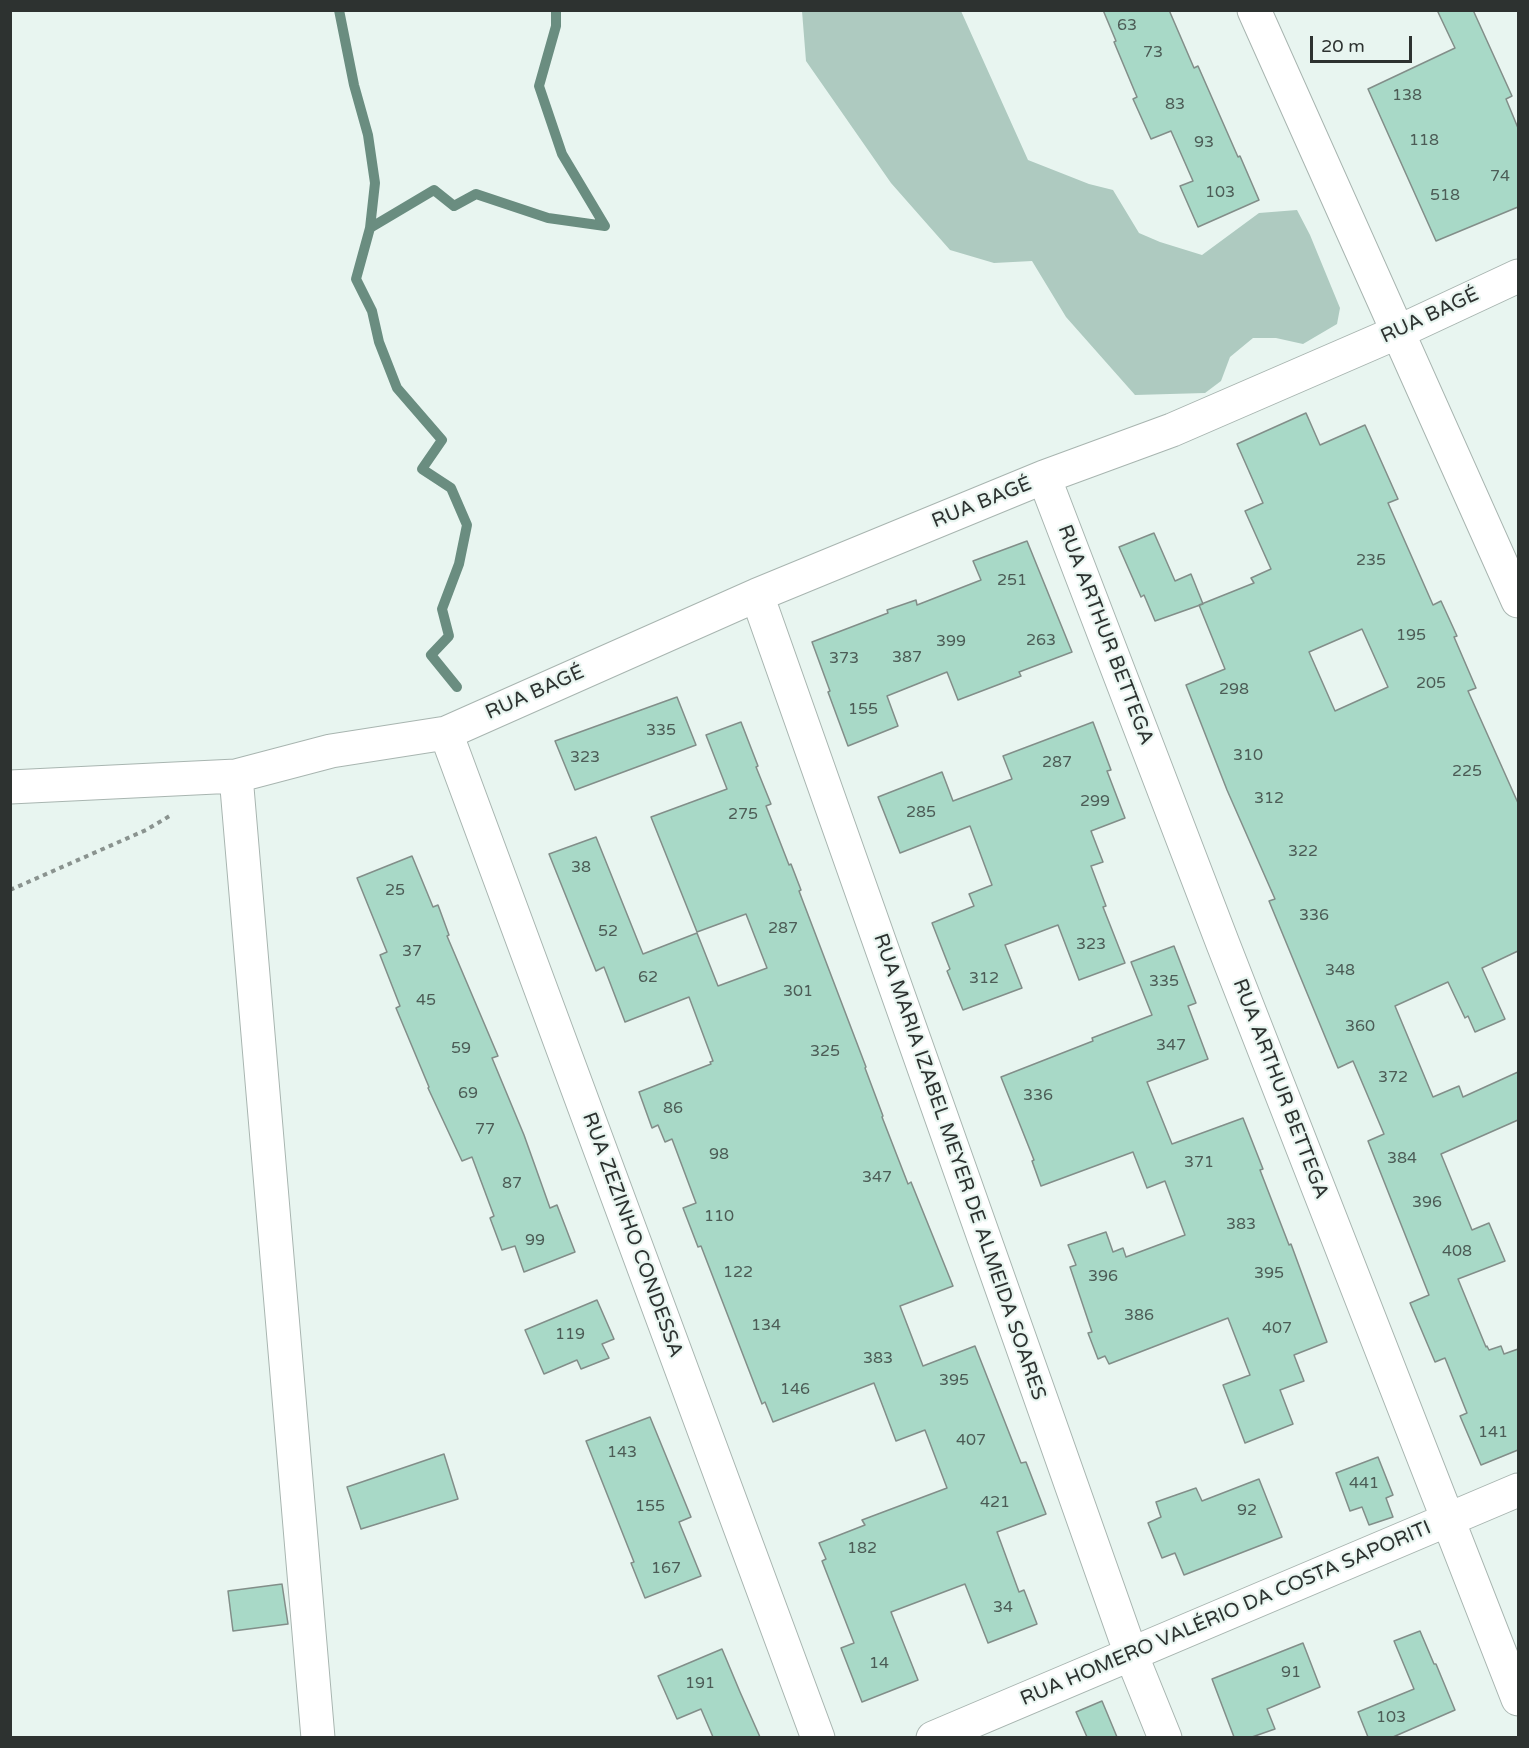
<!DOCTYPE html>
<meta charset="utf-8">
<style>
body{margin:0}
#map{position:relative;width:1529px;height:1748px;overflow:hidden;background:#e8f5f0;font-family:"Varela Round",sans-serif}
canvas{display:block}
.frame{position:absolute;inset:0;border:12px solid #2d3230;pointer-events:none}
.scale{position:absolute;left:1310px;top:36px;width:102px;height:27px;box-sizing:border-box;border:3px solid #2d3230;border-top:0;padding-left:8px;font-size:18px;line-height:21px;white-space:nowrap;color:#2d3230;-webkit-text-stroke:4px #e8f5f0;paint-order:stroke}
</style>
<div id="map">
<canvas width="1529" height="1748"></canvas>
<div class="frame"></div>
<div class="scale">20 m</div>
</div>
<script>
const g = document.querySelector('canvas').getContext('2d');
g.lineJoin = 'round';
function fill(path, color) { g.fillStyle = color; g.fill(path, 'evenodd'); }
const toPath = rows => new Path2D(rows.map(r => 'M' + r).join(''));
function stroke(path, color, width, dash) { g.strokeStyle = color; g.lineWidth = width; g.lineCap = dash ? 'butt' : 'round'; g.setLineDash(dash || []); g.stroke(path); }
function label(font, color, halo, rows, align = 'center') {
  g.font = font + ' "Varela Round",sans-serif'; g.lineWidth = 4.5; g.setLineDash([]); g.textBaseline = 'middle'; g.strokeStyle = halo; g.fillStyle = color; for (const [text, x, y, turn = 0] of rows) {
    g.save(); g.translate(x, y); g.rotate((+turn || 0) * Math.PI / 180); g.textAlign = isNaN(turn) ? turn : align; if (halo) g.strokeText(text, 0, 0); g.fillText(text, 0, 0); g.restore();
  }
}
const green = toPath([
 [802,11,961,11,1028,160,1089,184,1113,190,1139,233,1160,242,1202,255,1259,213,1297,210,1310,235,1340,308,1337,324,1303,344,1276,338,1253,338,1230,357,1221,381,1205,393,1135,395,1066,317,1032,261,994,263,950,250,891,183,806,61]
]);
const stream = toPath([
 [339,10,354,85,368,135,375,183,370,228,356,279,372,311,379,342,397,388,442,440,422,469,451,488,467,525,459,564,442,609,449,636,431,655,457,687],
 [370,228,434,190,454,206,476,194,548,218,605,226,562,154,539,86,556,26,556,10]
]);
const building = toPath([
 [1103,10,1169,10,1194,68,1198,66,1238,157,1240,156,1259,200,1198,227,1180,186,1193,181,1171,131,1151,139,1133,99,1137,97,1114,42,1116,41,1103,10],
 [1437,10,1473,10,1512,96,1506,99,1518,128,1518,207,1436,241,1368,89,1455,48,1437,10],
 [1306,413,1320,445,1365,425,1398,499,1388,503,1433,605,1441,601,1457,636,1454,637,1476,688,1468,691,1518,803,1518,951,1482,968,1505,1019,1475,1032,1468,1016,1465,1018,1448,982,1395,1006,1433,1097,1459,1086,1463,1097,1518,1072,1518,1120,1441,1154,1472,1230,1489,1223,1505,1261,1458,1279,1486,1347,1487,1346,1489,1350,1501,1346,1504,1354,1518,1349,1518,1450,1481,1465,1460,1416,1467,1413,1445,1358,1435,1362,1410,1303,1429,1295,1368,1141,1384,1134,1353,1061,1338,1068,1269,901,1275,899,1227,790,1186,685,1225,669,1199,605,1254,583,1251,578,1271,569,1245,511,1263,503,1237,444,1306,413],
 [1362,629,1388,687,1335,711,1309,652,1362,629],
 [1154,533,1175,581,1191,574,1203,604,1155,621,1144,595,1141,597,1119,547,1154,533],
 [1027,541,1072,652,1019,672,1021,676,958,700,947,672,887,696,898,726,848,746,828,692,830,691,812,642,888,613,887,610,916,600,917,605,981,580,973,561,1027,541],
 [677,697,696,745,575,790,555,741,677,697],
 [741,722,758,766,756,767,771,804,766,806,789,865,791,864,801,890,799,891,866,1067,865,1068,883,1116,882,1117,908,1184,911,1182,953,1286,900,1306,923,1366,975,1346,1021,1463,1026,1462,1046,1514,997,1532,1019,1592,1024,1590,1037,1624,988,1643,965,1584,891,1612,918,1680,862,1702,841,1648,854,1643,822,1561,826,1559,819,1543,865,1525,862,1520,947,1488,925,1430,896,1441,874,1383,773,1422,765,1402,762,1404,701,1246,698,1247,683,1208,696,1203,672,1139,665,1142,658,1125,652,1128,639,1092,711,1064,710,1062,713,1061,689,997,625,1022,604,967,596,971,549,854,596,837,643,954,697,933,718,986,767,968,746,914,697,932,651,817,727,789,706,735,741,722],
 [1093,722,1111,770,1107,771,1125,818,1091,831,1103,862,1091,866,1106,906,1103,907,1125,963,1079,980,1058,925,1005,945,1022,988,963,1010,947,971,950,969,932,923,974,906,969,894,992,885,970,826,900,853,878,797,942,772,953,801,1012,779,1003,756,1093,722],
 [412,856,433,907,438,905,449,935,447,936,498,1056,492,1058,524,1135,550,1208,557,1205,575,1252,524,1272,515,1246,502,1250,490,1218,494,1216,472,1157,462,1161,428,1088,429,1087,396,1008,400,1006,380,955,387,952,357,878,412,856],
 [1174,946,1196,1003,1188,1006,1208,1059,1147,1082,1172,1144,1243,1118,1263,1169,1260,1170,1289,1245,1291,1244,1327,1342,1294,1355,1304,1381,1280,1390,1293,1424,1245,1443,1223,1385,1250,1375,1228,1318,1109,1364,1105,1356,1098,1359,1088,1333,1092,1332,1070,1267,1076,1265,1068,1245,1106,1232,1113,1252,1123,1248,1126,1257,1185,1235,1165,1181,1147,1188,1133,1152,1041,1186,1032,1161,1034,1160,1001,1077,1093,1041,1092,1038,1152,1015,1131,962,1174,946],
 [597,1300,614,1339,602,1344,609,1358,581,1369,577,1360,544,1374,525,1330,597,1300],
 [650,1417,691,1517,679,1522,701,1576,645,1598,631,1563,634,1562,586,1441,650,1417],
 [444,1454,458,1499,361,1529,347,1487,444,1454],
 [1378,1457,1393,1495,1386,1498,1393,1517,1369,1525,1362,1507,1350,1511,1336,1473,1378,1457],
 [1259,1479,1282,1537,1184,1575,1175,1553,1162,1558,1148,1523,1161,1517,1156,1502,1196,1488,1202,1501,1259,1479],
 [282,1584,288,1624,233,1631,228,1591,282,1584],
 [1420,1631,1434,1664,1436,1664,1455,1710,1393,1737,1368,1737,1358,1712,1414,1689,1394,1641,1420,1631],
 [1303,1643,1320,1687,1267,1709,1275,1729,1252,1737,1234,1737,1212,1679,1303,1643],
 [722,1649,740,1692,760,1737,713,1737,701,1709,677,1719,658,1676,722,1649],
 [1102,1701,1117,1737,1087,1737,1076,1712,1102,1701]
]);
const path = toPath([
 [10,890,146,830,173,814]
]);
const minor = toPath([
 [1254,10,1518,601],
 [1044,477,1223,944,1518,1699],
 [757,595,1131,1654,1165,1738],
 [446,733,818,1738],
 [236,776,331,751,446,733,757,595,1044,477,1172,430,1398,332,1518,276],
 [10,787,236,776,318,1738],
 [933,1738,1518,1490]
]);
const numberNames = [
 ["63",1127,26],
 ["73",1153,53],
 ["138",1407,96],
 ["83",1175,105],
 ["118",1424,141],
 ["93",1204,143],
 ["74",1500,177],
 ["103",1220,193],
 ["518",1445,196],
 ["235",1371,561],
 ["251",1012,581],
 ["195",1411,636],
 ["263",1041,641],
 ["399",951,642],
 ["387",907,658],
 ["373",844,659],
 ["205",1431,684],
 ["298",1234,690],
 ["155",863,710],
 ["335",661,731],
 ["310",1248,756],
 ["323",585,758],
 ["287",1057,763],
 ["225",1467,772],
 ["312",1269,799],
 ["299",1095,802],
 ["285",921,813],
 ["275",743,815],
 ["322",1303,852],
 ["38",581,868],
 ["25",395,891],
 ["336",1314,916],
 ["287",783,929],
 ["52",608,932],
 ["323",1091,945],
 ["37",412,952],
 ["348",1340,971],
 ["62",648,978],
 ["312",984,979],
 ["335",1164,982],
 ["301",798,992],
 ["45",426,1001],
 ["360",1360,1027],
 ["347",1171,1046],
 ["59",461,1049],
 ["325",825,1052],
 ["372",1393,1078],
 ["69",468,1094],
 ["336",1038,1096],
 ["86",673,1109],
 ["77",485,1130],
 ["98",719,1155],
 ["384",1402,1159],
 ["371",1199,1163],
 ["347",877,1178],
 ["87",512,1184],
 ["396",1427,1203],
 ["110",719,1217],
 ["383",1241,1225],
 ["99",535,1241],
 ["408",1457,1252],
 ["122",738,1273],
 ["395",1269,1274],
 ["396",1103,1277],
 ["386",1139,1316],
 ["134",766,1326],
 ["407",1277,1329],
 ["119",570,1335],
 ["383",878,1359],
 ["395",954,1381],
 ["146",795,1390],
 ["141",1493,1433],
 ["407",971,1441],
 ["143",622,1453],
 ["441",1364,1484],
 ["421",995,1503],
 ["155",650,1507],
 ["92",1247,1511],
 ["182",862,1549],
 ["167",666,1569],
 ["34",1003,1608],
 ["14",879,1664],
 ["91",1291,1673],
 ["191",700,1684],
 ["103",1391,1718]
];
const streetNames = [
 ["RUA BAGÉ",1430,316,-25],
 ["RUA BAGÉ",982,503,-22],
 ["RUA ARTHUR BETTEGA",1105,635,69],
 ["RUA BAGÉ",535,693,-24],
 ["RUA ARTHUR BETTEGA",1280,1089,69],
 ["RUA MARIA IZABEL MEYER DE ALMEIDA SOARES",959,1167,71],
 ["RUA ZEZINHO CONDESSA",632,1235,70],
 ["RUA HOMERO VALÉRIO DA COSTA SAPORITI",1226,1614,-23]
];
fill(green, '#aecac0');
stroke(stream, '#6a8d80', 10);
fill(building, '#a8d9c7');
stroke(building, '#828e89', 1.5);
stroke(minor, '#a8b5b0', 35);
stroke(path, '#8a938f', 4, [4.5, 4.5]);
stroke(minor, '#fff', 33);
label('16px', '#4c5c56', null, numberNames);
label('20px', '#2d3230', '#e8f5f0', streetNames);
</script>
